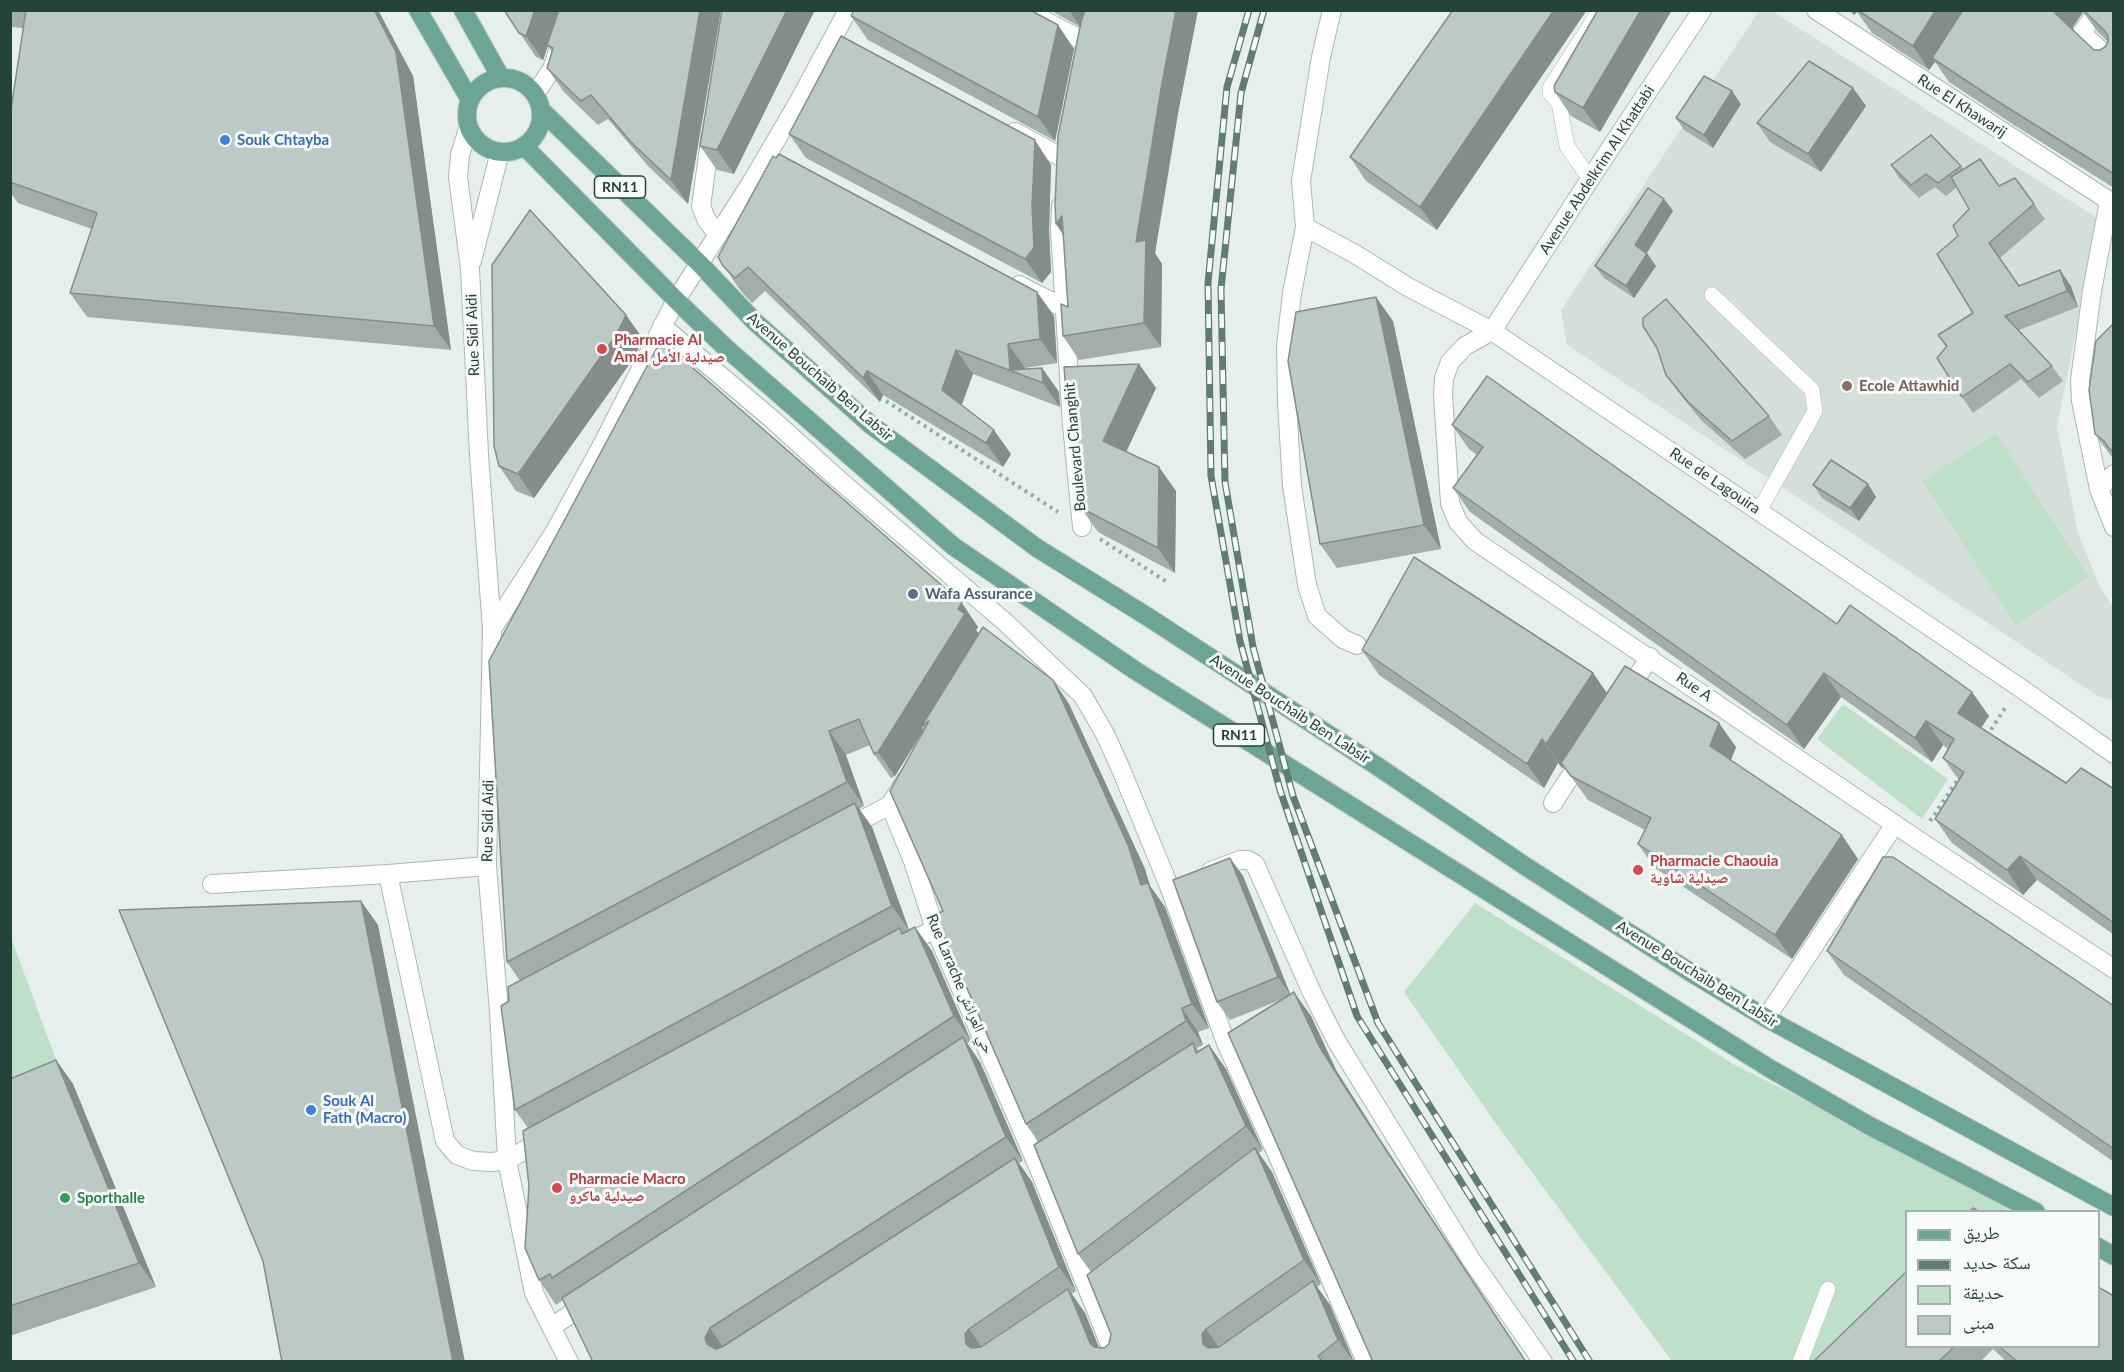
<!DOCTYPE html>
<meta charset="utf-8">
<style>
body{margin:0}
#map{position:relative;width:2124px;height:1372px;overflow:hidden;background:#e6efeb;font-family:Lato,"Noto Naskh Arabic",sans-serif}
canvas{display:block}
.frame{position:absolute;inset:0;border:12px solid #24423a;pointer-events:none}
.legend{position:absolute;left:1905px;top:1210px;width:195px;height:138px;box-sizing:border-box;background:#f7fbf9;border:2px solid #a3b1ad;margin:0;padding:8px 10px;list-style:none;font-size:18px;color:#24423a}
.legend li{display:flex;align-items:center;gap:12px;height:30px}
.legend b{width:30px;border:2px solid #a3b1ad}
</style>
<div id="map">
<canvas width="2124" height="1372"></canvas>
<div class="frame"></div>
<ul class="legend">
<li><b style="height:8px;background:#6aa596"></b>طريق</li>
<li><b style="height:8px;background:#5f7d75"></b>سكة حديد</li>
<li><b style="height:16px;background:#bfe0c8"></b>حديقة</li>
<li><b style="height:16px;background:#bbcac4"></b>مبنى</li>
</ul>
</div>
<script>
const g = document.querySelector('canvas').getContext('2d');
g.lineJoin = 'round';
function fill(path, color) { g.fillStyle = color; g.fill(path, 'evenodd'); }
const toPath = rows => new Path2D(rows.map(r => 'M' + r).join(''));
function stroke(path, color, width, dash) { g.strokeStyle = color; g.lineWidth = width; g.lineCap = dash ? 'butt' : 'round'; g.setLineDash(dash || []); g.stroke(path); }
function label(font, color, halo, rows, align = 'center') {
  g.font = font + ' Lato,"Noto Naskh Arabic",sans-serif'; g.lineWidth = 6; g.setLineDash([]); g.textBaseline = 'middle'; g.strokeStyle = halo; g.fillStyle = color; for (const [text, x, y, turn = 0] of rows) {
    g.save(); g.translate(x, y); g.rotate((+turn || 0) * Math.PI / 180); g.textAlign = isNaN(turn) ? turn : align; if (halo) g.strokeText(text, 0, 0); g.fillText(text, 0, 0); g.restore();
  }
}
const built = toPath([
 [1759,11,1772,11,2102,221,2089,265,2057,427,2078,533,2100,587,2113,607,2113,700,2098,696,1567,345,1561,310]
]);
const green = toPath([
 [1996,433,2089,577,2016,625,1922,481],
 [1843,704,1948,779,1922,819,1817,739],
 [1475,903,1735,1065,2013,1204,2004,1211,1906,1212,1906,1298,1834,1361,1672,1361,1499,1128,1404,992],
 [10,935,61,1073,10,1091]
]);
const path = toPath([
 [886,401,1058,512],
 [1100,539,1167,582],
 [1987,736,2007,705],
 [1930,821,1961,775]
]);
const lane = toPath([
 [1590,179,1567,146,1559,103,1550,93,1550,88,1600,10],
 [1712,295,1812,390,1815,411,1759,511],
 [1800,1362,1828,1289]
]);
const street = toPath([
 [1025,10,1087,43],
 [1332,10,1321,57,1301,181,1305,227,1292,293,1286,346,1287,403,1292,486,1307,585,1317,616,1343,639,1357,645],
 [1702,10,1590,179,1492,331,1465,346,1450,362,1444,378,1443,394,1450,503,1458,522,1475,541,1918,840,2114,969],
 [1816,10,2114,204],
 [2098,10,2082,33,2114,63],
 [535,94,552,69,572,10],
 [469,126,460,155,458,177,470,269,479,455,492,629,487,866,499,1012,507,1160,534,1293,569,1362],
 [1015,132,1063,158],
 [711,134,701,206,706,219,718,235],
 [2109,201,2092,291,2080,380,2081,401,2099,489,2114,527],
 [1061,206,1060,230,1072,425,1082,527],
 [1305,227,1355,254,1408,287,1492,331,2019,687,2114,754],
 [472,261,500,152],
 [1019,285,1066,309],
 [662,326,773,420,838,479,1005,622,1083,696,1105,734,1120,767,1169,886,1226,1043,1277,1154,1366,1362],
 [2099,489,2114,474],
 [492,629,554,533,602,445,676,300,751,183,799,101,848,10],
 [1626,694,1650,657],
 [1553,803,1583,757],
 [890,805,913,861,935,929,1037,1164,1117,1362],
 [845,829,890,805,906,780],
 [1211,871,1240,860,1248,860,1255,864,1313,995,1337,1042,1472,1261,1543,1362],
 [388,874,445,1141,457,1155,473,1161,492,1162,507,1160,545,1139],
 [212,884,388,874,487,866],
 [902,946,935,929],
 [1766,1018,1895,824],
 [551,1327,591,1301]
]);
const primary = toPath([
 [418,10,470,100],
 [463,10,501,78],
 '467 115a37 37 0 1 1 74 0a37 37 0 1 1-74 0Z',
 [541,110,700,264,755,322,871,425,1037,548,1148,617,1374,764,1525,866,1690,972,1766,1018,2114,1207],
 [524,146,676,300,726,348,953,546,1136,671,1769,1068,1868,1125,2036,1212],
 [2098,1247,2114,1256]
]);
const rail = toPath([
 [1249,10,1227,87,1208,283,1211,476,1240,641,1280,790,1357,1016,1574,1362],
 [1264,10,1241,93,1221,289,1225,482,1253,647,1293,796,1378,1023,1590,1362]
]);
const wall = toPath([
 [10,10,378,10,413,76,451,350,87,317,70,293,92,229,18,203,10,192,10,116,24,28,10,27],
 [504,10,721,10,688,204,648,166,608,119,598,125,564,92,547,68,552,52,548,46,543,60,536,57],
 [722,10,734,174,717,170,700,146],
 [1050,10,1198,10,1178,113,1155,253,1162,264,1161,347,1079,360,1063,336,1068,307,1080,27],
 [1453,10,1437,230,1366,181,1350,157],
 [1598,10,1600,132,1571,116,1555,92],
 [1848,10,2114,10,2114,188,2014,125,1949,82,1935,62,1929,70,1872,33,1857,12,1854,15],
 [2083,12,2097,31,2108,42,2105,47,2100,50,2094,50,2072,30,2073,27],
 [851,16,1058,25,1074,49,1055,141,868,40],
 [1853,88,1866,106,1821,172,1770,142,1757,123],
 [1741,104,1713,148,1684,130,1676,118],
 [789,134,1051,165,1049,230,1051,272,1042,283,806,158],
 [1891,165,1961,166,1963,169,1999,186,2034,204,2045,219,2000,258,2019,286,2071,286,2078,307,2019,330,2052,366,2063,381,2039,398,2021,379,1973,413,1962,397,1946,347,1938,335,1973,313,1958,236,1969,209,1957,187,1946,196,1935,187,1919,198,1899,178],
 [1664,199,1673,211,1647,253,1656,266,1634,298,1604,278,1595,266],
 [718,257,1037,292,1054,316,1057,363,1025,368,1025,369,1042,368,1059,392,1060,407,973,374,962,405,1011,454,1003,467,883,395,880,402,765,291,752,303,740,290],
 [626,315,643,339,633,359,534,498,516,491,499,466],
 [1393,321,1441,549,1337,568,1320,544],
 [2114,323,2114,460,2095,434],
 [1139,364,1156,388,1126,452,1176,491,1175,573,1098,532,1081,508,1073,402,1066,392],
 [1666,375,1769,416,1782,435,1745,459,1701,420,1679,393],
 [1452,425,1837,624,1989,716,1981,728,2066,783,2114,789,2114,935,2037,880,2023,895,1952,843,1935,819,1959,780,1943,758,1948,749,1943,745,1932,762,1841,697,1804,749,1470,512,1453,488,1477,455,1469,449],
 [1868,484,1876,497,1859,521,1822,498,1813,485],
 [978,627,976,630,979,634,1053,680,1069,704,1145,869,1150,886,1165,907,1209,1028,1198,1032,1203,1045,1197,1048,1199,1051,1209,1045,1226,1069,1263,1150,1259,1153,1272,1172,1321,1284,1317,1287,1330,1305,1354,1362,593,1362,563,1300,556,1305,539,1280,529,1186,528,1128,515,1110,509,1001,520,981,507,962,489,661],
 [923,731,943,911,1026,1124,1039,1143,1078,1254,1091,1272,1111,1334,1109,1344,1104,1348,1099,1348,1085,1313,1072,1294,1076,1291,1032,1182,1019,1163,1023,1161,980,1062,967,1043,971,1041,932,951,915,927,904,933,909,930,872,827,859,809,864,806,846,755,870,745,874,754,891,778,895,776],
 [1362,650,1593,673,1607,693,1736,747,1731,760,1858,859,1792,959,1655,868,1638,844,1645,830,1588,800,1564,767,1562,768,1558,763,1544,788,1379,675],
 [1230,858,1243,876,1290,994,1311,1016,1336,1070,1376,1133,1283,999,1230,1020,1217,1002],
 [1827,951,2114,1006,2114,1162,1844,975],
 [56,1060,73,1084,156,1287,10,1336,10,1079],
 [1906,1347,2098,1347,2114,1362,2007,1362,1993,1349,1980,1362,1813,1362]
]);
const shadedWall = toPath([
 [374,10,378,10,413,76,451,350,434,326],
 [535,10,560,10,543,60,526,36],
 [700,10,721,10,688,204,671,180],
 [787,10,815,10,734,174,717,150],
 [1069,10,1086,10,1080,27],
 [1176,10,1198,10,1178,113,1155,253,1162,264,1161,347,1144,323,1136,242,1161,89],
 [1554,10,1587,10,1437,230,1420,207],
 [1641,10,1672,10,1600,132,1583,108],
 [1851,10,1856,10,1857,12,1854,15],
 [1936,10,1968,10,1932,58,1935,62,1929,70,1913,46],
 [2055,10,2082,10,2083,12,2073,27,2072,37,2055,13],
 [1058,25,1074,49,1055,141,1038,117],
 [1853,88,1866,106,1821,172,1808,154],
 [1732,91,1741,104,1713,148,1704,135],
 [1035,140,1051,165,1049,230,1051,272,1042,283,1025,259,1032,205],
 [1664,199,1673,211,1644,257,1635,245],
 [1062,216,1072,248,1056,224],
 [1647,254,1656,266,1634,298,1626,286],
 [2060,270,2071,286,2078,307,2067,291],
 [1037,292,1054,316,1057,363,1040,339],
 [1376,297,1393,321,1441,549,1424,525],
 [626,315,643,339,633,359,534,498,518,474],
 [1008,344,1025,368,1025,376,1010,370],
 [956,350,973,374,958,414,942,390],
 [1139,364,1156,388,1120,465,1103,441],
 [1042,368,1059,392,1060,407,1043,383],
 [867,371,883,395,880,402,863,378],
 [994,430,1011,454,1003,467,986,443],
 [1159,467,1176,491,1175,573,1158,548],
 [1868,484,1876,497,1859,521,1850,508],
 [962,603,978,627,976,630,982,638,921,727,923,731,895,776,878,752],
 [1593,673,1610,698,1562,768,1546,744],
 [1824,673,1841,697,1804,749,1787,725],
 [1053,680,1069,704,1145,869,1150,886,1165,907,1209,1028,1192,1004],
 [1972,692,1989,716,1975,737,1958,713],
 [1926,721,1943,745,1932,762,1915,738],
 [1719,723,1736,747,1727,770,1710,746],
 [829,731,846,755,864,806,847,782],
 [1542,739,1558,763,1544,788,1527,764],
 [855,803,872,827,909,930,892,906],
 [1842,835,1858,859,1792,959,1775,935],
 [2020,856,2037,880,2023,895,2007,870],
 [1230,858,1243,876,1291,996,1278,977],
 [361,901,378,925,465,1362,453,1362],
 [915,927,932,951,971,1041,954,1016],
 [1294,992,1311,1016,1336,1070,1376,1133,1526,1362,1359,1109,1319,1046],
 [1182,1008,1198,1032,1203,1045,1186,1021],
 [963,1037,980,1062,1023,1161,1006,1137],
 [1209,1045,1226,1069,1263,1150,1246,1126],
 [56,1060,73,1084,156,1287,139,1263],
 [1255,1148,1272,1172,1321,1284,1304,1260],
 [1015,1158,1032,1182,1076,1291,1059,1267],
 [1313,1281,1330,1305,1354,1362,1338,1340],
 [1068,1289,1085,1313,1105,1362,1090,1343],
 [710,1328,727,1353,722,1362,707,1344,705,1338],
 [969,1329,986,1353,982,1358,966,1344,965,1334],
 [1206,1329,1223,1353,1219,1358,1203,1344,1202,1334]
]);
const building = toPath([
 [26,10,374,10,396,52,434,326,70,293,97,213,10,182,10,116,26,10],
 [504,10,535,10,526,36,519,33,504,10],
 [559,10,700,10,671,180,631,142,591,95,581,101,547,68,553,48,547,45,559,10],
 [722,10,787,10,717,150,700,146,722,10],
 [854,10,1030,10,1058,25,1038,117,851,16,854,10],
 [1085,10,1176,10,1161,89,1136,242,1146,240,1144,323,1063,336,1061,304,1068,307,1062,216,1056,224,1055,206,1058,136,1081,22,1085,10],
 [1453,10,1554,10,1420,207,1350,157,1453,10],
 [1598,10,1641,10,1583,108,1555,92,1554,86,1598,10],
 [1857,10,1936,10,1913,46,1857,10],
 [1963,10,2055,10,2055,13,2094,50,2100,50,2105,47,2108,42,2108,36,2105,31,2083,10,2114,10,2114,174,1997,101,1932,58,1963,10],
 [841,36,1035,140,1032,205,1034,248,1025,259,789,134,841,36],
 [1809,61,1853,88,1808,154,1757,123,1809,61],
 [1704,76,1732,91,1704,135,1676,118,1704,76],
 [1931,135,1961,166,1938,183,1926,174,1911,185,1891,165,1931,135],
 [779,154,1037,292,1040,339,1008,344,1010,370,1042,368,1043,383,956,350,942,390,994,430,986,443,867,371,863,378,748,267,735,278,723,266,718,257,773,156,776,158,779,154],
 [1980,159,1999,186,2015,178,2034,204,1989,243,2019,286,2060,270,2067,291,2005,316,2052,366,2028,382,2010,364,1962,397,1937,358,1947,346,1938,335,1973,313,1937,254,1958,236,1953,226,1969,209,1951,177,1980,159],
 [1648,188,1664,199,1635,245,1647,254,1626,286,1595,266,1648,188],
 [530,210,626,315,616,335,518,474,499,466,494,446,492,265,530,210],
 [1376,297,1424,525,1320,544,1288,361,1296,312,1376,297],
 [1666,299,1769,416,1732,441,1688,402,1666,375,1657,348,1643,326,1643,318,1666,299],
 [2114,323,2114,453,2108,447,2105,442,2095,434,2089,390,2096,341,2114,323],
 [661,340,962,603,958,609,965,614,878,752,874,754,859,719,829,731,847,782,507,962,489,661,661,340],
 [1139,364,1103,441,1159,467,1158,548,1081,508,1072,394,1066,392,1064,367,1139,364],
 [1487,376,1837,624,1850,605,1972,692,1958,713,2066,783,2081,768,2114,789,2114,923,2020,856,2007,870,1935,819,1964,772,1943,758,1954,739,1926,721,1915,738,1824,673,1787,725,1453,488,1483,447,1452,425,1487,376],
 [1831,460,1868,484,1850,508,1813,485,1831,460],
 [1414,557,1593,673,1546,744,1542,739,1527,764,1362,650,1414,557],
 [983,627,1053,680,1128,845,1141,885,1148,883,1192,1004,1182,1008,1186,1021,1026,1124,935,915,943,911,890,791,929,721,921,727,983,627],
 [1625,666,1719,723,1710,746,1842,835,1775,935,1638,844,1651,818,1571,776,1561,763,1625,666],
 [855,803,892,906,515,1110,501,1006,509,1001,508,987,855,803],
 [1883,857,1893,857,2114,1006,2114,1149,1827,951,1883,857],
 [1230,858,1278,977,1217,1002,1173,880,1230,858],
 [361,901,453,1362,282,1362,263,1261,119,910,361,901],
 [915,927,954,1016,552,1278,550,1274,539,1280,525,1248,529,1186,523,1131,900,928,902,934,915,927],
 [1294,992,1319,1046,1359,1109,1526,1362,1373,1362,1228,1033,1294,992],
 [963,1037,1006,1137,710,1328,705,1338,707,1344,716,1349,722,1347,1015,1158,1059,1267,969,1329,965,1334,966,1344,971,1348,981,1347,1068,1289,1090,1343,1094,1347,1104,1348,1109,1344,1111,1334,1087,1275,1255,1148,1304,1260,1206,1329,1202,1334,1203,1344,1208,1348,1219,1347,1313,1281,1338,1340,1318,1356,1323,1362,593,1362,562,1298,963,1037],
 [1193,1043,1196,1053,1209,1045,1246,1126,1078,1254,1034,1145,1193,1043],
 [56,1060,139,1263,10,1306,10,1079,56,1060],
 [1973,1208,1980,1212,1969,1212,1973,1208],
 [1906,1272,1906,1347,1954,1347,1938,1362,1813,1362,1906,1272],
 [2098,1287,2114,1296,2114,1362,2018,1362,2000,1347,2098,1347,2098,1287]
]);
const markers = [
 [225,140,6,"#3f7fe0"],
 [602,349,6,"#e0444e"],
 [1847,386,6,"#8d6e63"],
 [913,594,6,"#5c6f8a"],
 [1638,870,6,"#e0444e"],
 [311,1110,6,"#3f7fe0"],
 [557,1188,6,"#e0444e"],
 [65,1198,6,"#2e9e5b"]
];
const shields = [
 [620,187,51],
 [1239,735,51]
];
const shieldNames = [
 ["RN11",620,187],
 ["RN11",1239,735]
];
const streetNames = [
 ["Rue El Khawarij",1962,106,33],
 ["Avenue Abdelkrim Al Khattabi",1597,170,-57],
 ["Rue Sidi Aidi",473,335,-92],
 ["Avenue Bouchaib Ben Labsir",820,377,41],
 ["Boulevard Changhit",1075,447,-95],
 ["Rue de Lagouira",1715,481,34],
 ["Rue A",1694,687,34],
 ["Avenue Bouchaib Ben Labsir",1290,709,33],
 ["Rue Sidi Aidi",488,821,-89],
 ["Avenue Bouchaib Ben Labsir",1697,974,32],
 ["Rue Larache حي العرائش",960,984,67]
];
const shopNames = [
 ["Souk Chtayba",237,140],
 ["Souk Al",323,1101],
 ["Fath (Macro)",323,1118]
];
const healthNames = [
 ["Pharmacie Al",614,340],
 ["Amal صيدلية الأمل",614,357],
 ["Pharmacie Chaouia",1650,861],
 ["صيدلية شاوية",1650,878],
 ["Pharmacie Macro",569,1179],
 ["صيدلية ماكرو",569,1196]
];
const educationNames = [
 ["Ecole Attawhid",1859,386]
];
const serviceNames = [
 ["Wafa Assurance",925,594]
];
const leisureNames = [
 ["Sporthalle",77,1198]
];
fill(built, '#d4dfda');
fill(green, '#bfe0c8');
stroke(lane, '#a8b8b2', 16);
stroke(street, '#a8b8b2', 20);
stroke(primary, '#c2cac8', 20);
stroke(path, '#86b3a5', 4, [3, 4.5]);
stroke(lane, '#fff', 15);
stroke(street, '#fff', 18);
stroke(primary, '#6aa596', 18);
stroke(rail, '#5f7d75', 7);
stroke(rail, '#f7fbf9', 4.5, [14]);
fill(wall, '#a1aea9');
fill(shadedWall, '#838d89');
fill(building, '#bbcac4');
stroke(building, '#838d89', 1.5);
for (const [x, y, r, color] of markers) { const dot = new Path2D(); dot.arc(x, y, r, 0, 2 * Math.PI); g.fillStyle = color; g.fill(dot); stroke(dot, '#f7fbf9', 2); }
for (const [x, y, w] of shields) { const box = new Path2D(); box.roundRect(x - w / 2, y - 11, w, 22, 4.5); g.fillStyle = '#f7fbf9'; g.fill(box); stroke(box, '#24423a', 1.5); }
label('bold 14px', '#24423a', null, shieldNames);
label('15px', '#24423a', '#f7fbf9', streetNames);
label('bold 15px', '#366cbe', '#f7fbf9', shopNames, 'left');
label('bold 15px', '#be3a42', '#f7fbf9', healthNames, 'left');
label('bold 15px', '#785e54', '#f7fbf9', educationNames, 'left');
label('bold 15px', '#4e5e75', '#f7fbf9', serviceNames, 'left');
label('bold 15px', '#27864d', '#f7fbf9', leisureNames, 'left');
</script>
